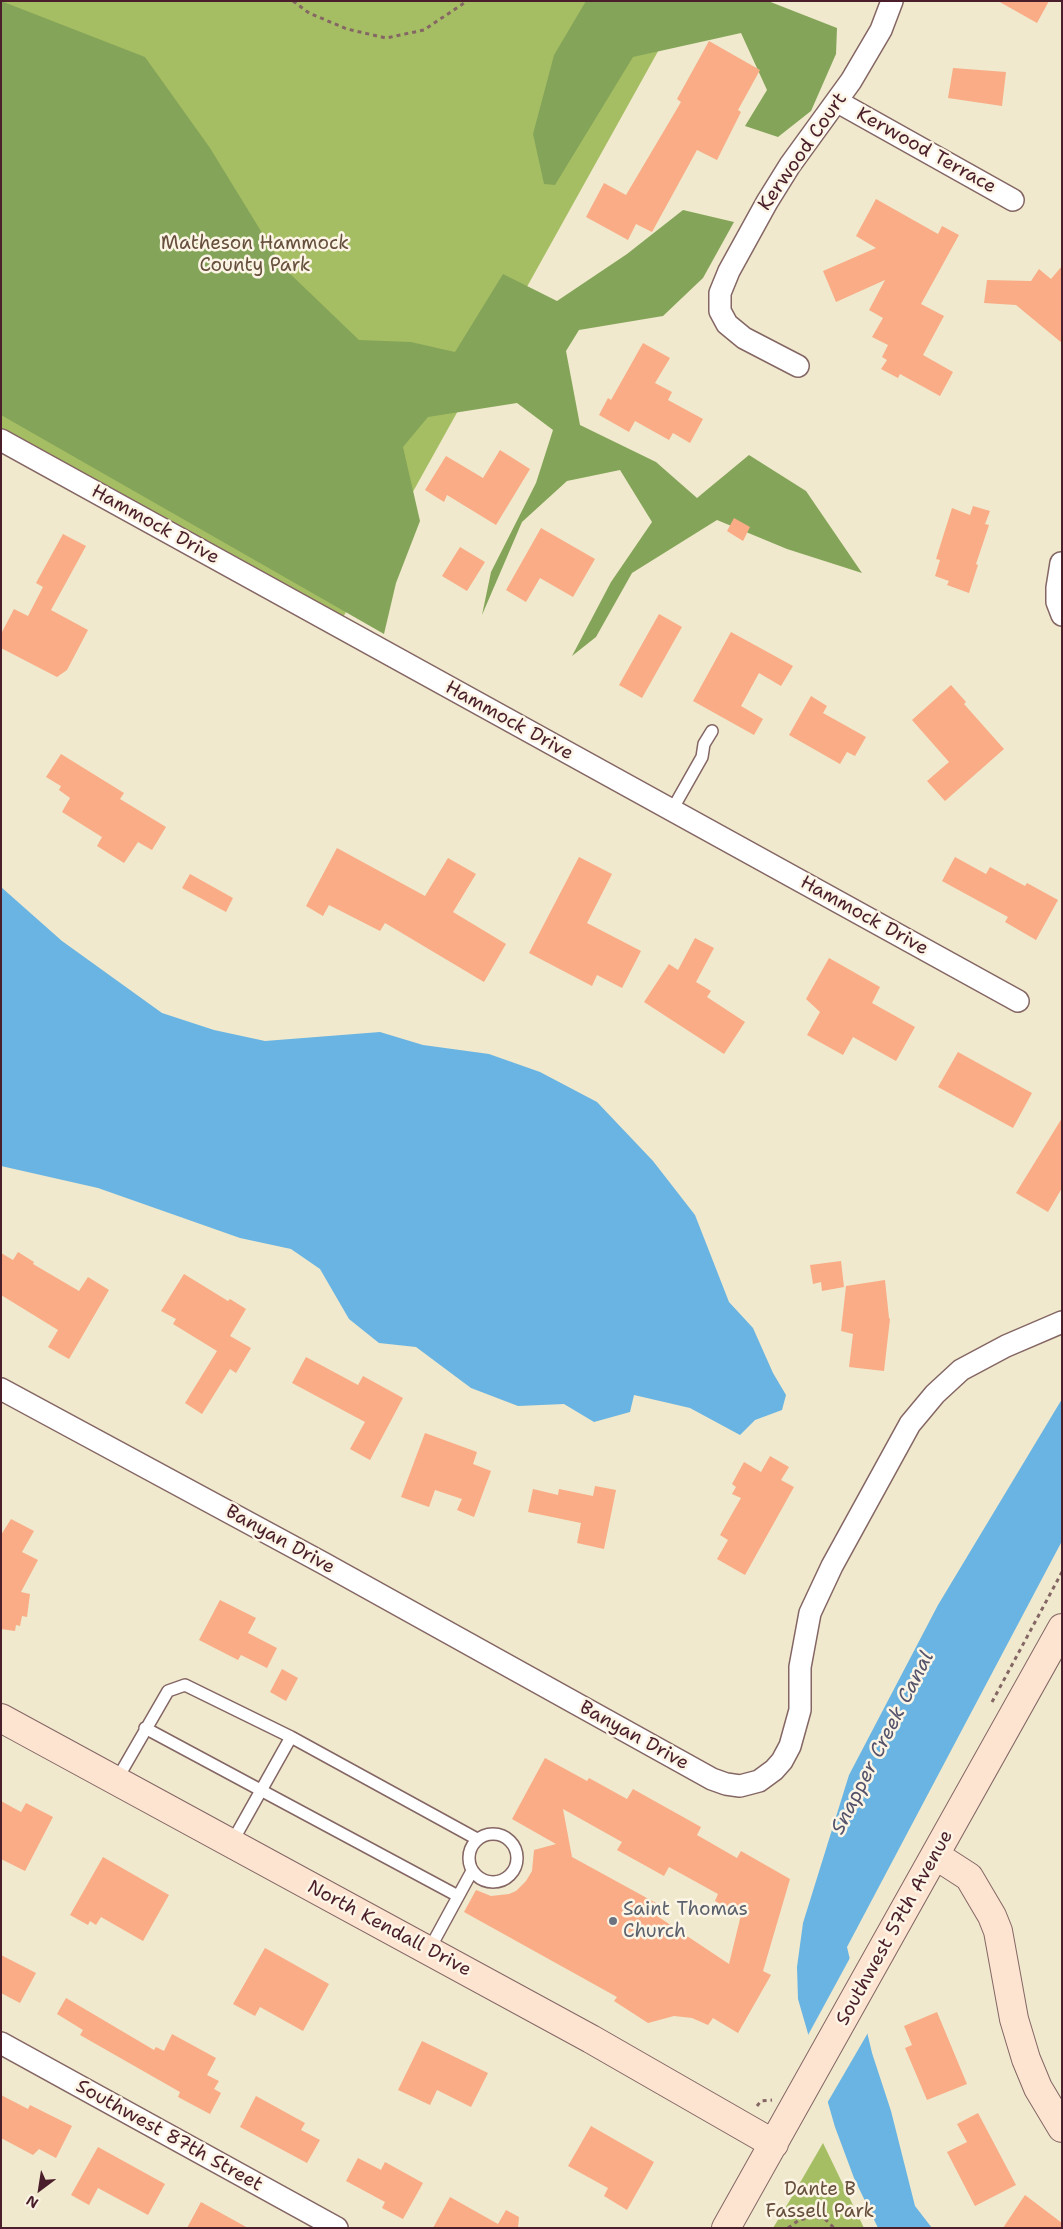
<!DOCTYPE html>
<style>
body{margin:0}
#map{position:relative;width:1063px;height:2229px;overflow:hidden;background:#f0e9cd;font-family:"Shantell Sans",sans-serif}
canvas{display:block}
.frame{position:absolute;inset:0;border:2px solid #4a1f2b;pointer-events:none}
.north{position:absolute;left:15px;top:2164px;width:50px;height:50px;-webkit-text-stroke:4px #fcf5e5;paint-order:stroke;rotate:211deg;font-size:14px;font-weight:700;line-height:20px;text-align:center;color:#4a1f2b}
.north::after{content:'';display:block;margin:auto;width:18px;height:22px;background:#4a1f2b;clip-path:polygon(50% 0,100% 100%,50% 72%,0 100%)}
</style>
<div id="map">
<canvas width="1063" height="2229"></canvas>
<div class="frame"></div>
<div class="north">N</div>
</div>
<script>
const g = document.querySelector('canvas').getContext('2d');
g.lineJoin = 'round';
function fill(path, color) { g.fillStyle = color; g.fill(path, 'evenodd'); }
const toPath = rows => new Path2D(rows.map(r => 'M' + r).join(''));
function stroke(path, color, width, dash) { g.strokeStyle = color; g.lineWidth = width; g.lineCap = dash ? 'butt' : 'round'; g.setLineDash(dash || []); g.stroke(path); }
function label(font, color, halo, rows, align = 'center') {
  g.font = font + ' "Shantell Sans",sans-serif'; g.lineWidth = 5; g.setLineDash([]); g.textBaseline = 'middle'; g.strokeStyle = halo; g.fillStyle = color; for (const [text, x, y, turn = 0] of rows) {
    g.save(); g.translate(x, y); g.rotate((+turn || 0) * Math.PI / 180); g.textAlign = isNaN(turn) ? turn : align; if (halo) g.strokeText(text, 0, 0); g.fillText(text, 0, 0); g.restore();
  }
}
const green = toPath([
 [1,1,686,1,341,621,1,429],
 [823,2143,864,2228,773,2228,790,2200]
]);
const forest = toPath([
 [1,1,145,57,210,148,283,267,359,340,411,342,455,352,503,274,557,301,627,254,683,210,734,222,703,278,663,316,579,330,566,351,580,425,656,462,697,498,749,455,806,491,862,573,787,549,717,520,632,573,596,637,572,656,611,582,652,522,620,470,567,481,522,522,482,615,491,572,536,483,553,430,517,403,428,417,403,447,420,521,396,583,384,634,1,415],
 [586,1,768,1,837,28,836,54,811,111,778,137,745,126,767,90,741,33,633,57,555,185,544,184,533,134,554,55]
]);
const water = toPath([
 [1,887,62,941,162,1013,214,1030,265,1041,380,1032,423,1045,489,1054,540,1072,597,1102,653,1161,695,1215,729,1302,753,1328,773,1373,786,1395,782,1410,755,1420,740,1435,690,1408,634,1395,630,1412,594,1422,564,1404,518,1406,471,1388,416,1347,379,1343,349,1319,320,1269,291,1249,240,1238,98,1188,1,1166],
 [1062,1399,1062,1541,847,1947,872,2053,891,2111,915,2206,932,2228,878,2228,854,2178,835,2127,798,1999,797,1967,803,1923,849,1775,938,1605]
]);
const pier = toPath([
 [851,1956,869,2031,826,2105,807,2037]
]);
const building = toPath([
 [998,1,1049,1,1037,23],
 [709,41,760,70,738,110,741,112,717,160,697,150,652,232,636,224,628,240,586,217,604,183,626,195,681,102,677,99],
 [953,68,1006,72,1002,106,948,98],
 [876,199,938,234,942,226,959,235,921,304,944,316,923,355,953,372,940,396,900,374,898,378,881,369,887,360,882,357,888,345,872,337,883,318,869,310,885,280,836,302,823,271,876,248,856,236],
 [1062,266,1062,343,1016,305,984,303,987,280,1031,281,1039,269,1051,279],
 [643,343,670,358,655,383,672,392,668,400,703,419,690,443,673,433,669,440,635,421,629,432,599,415,608,398,611,400],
 [500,450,530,469,496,525,447,495,444,502,425,490,446,456,483,478],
 [973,506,990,511,985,524,989,525,976,564,978,565,969,593,947,585,949,581,935,576,940,560,936,559,952,508,970,515],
 [734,518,750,527,743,541,727,531],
 [541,528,595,559,573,597,540,578,526,602,506,590],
 [63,534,86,546,51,610,88,630,67,670,57,677,1,648,1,634,14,609,28,616,43,587,36,583],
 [460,547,485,562,467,591,442,576],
 [659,614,682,627,642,698,619,685],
 [731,632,793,666,781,686,759,673,741,706,763,719,754,735,693,701],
 [951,685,966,702,964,704,1004,749,945,801,927,781,949,762,912,720],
 [811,696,827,706,823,713,866,737,855,756,847,752,840,764,789,735],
 [61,754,124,793,120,799,166,827,152,850,138,842,124,863,97,846,102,837,62,812,70,798,59,790,61,786,46,777],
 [337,848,425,896,448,858,476,874,453,912,506,944,484,982,385,923,380,931,329,905,323,916,306,906],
 [579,857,612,874,587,923,641,951,622,988,597,975,592,986,529,953],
 [955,857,986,874,990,867,1025,886,1027,883,1058,900,1036,940,1005,922,1008,917,942,881],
 [190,874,233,898,226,912,182,888],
 [695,938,714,948,696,982,711,991,707,997,745,1022,724,1054,644,1002,669,964,678,970],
 [829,958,880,987,872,1003,915,1027,896,1061,853,1037,843,1055,807,1035,820,1012,806,999],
 [958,1052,1032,1093,1013,1128,938,1087],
 [1062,1118,1062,1188,1048,1212,1016,1193],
 [18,1252,34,1262,33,1264,79,1291,88,1277,109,1290,69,1359,48,1347,58,1330,1,1295,1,1253,13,1260],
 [841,1261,844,1287,822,1291,821,1282,813,1284,810,1265],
 [184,1274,228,1301,230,1299,246,1309,230,1336,251,1348,236,1373,230,1369,202,1414,185,1403,217,1351,173,1324,176,1319,161,1311],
 [885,1280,889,1318,890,1319,884,1371,849,1367,853,1334,841,1331,846,1286],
 [306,1357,358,1385,363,1376,403,1398,370,1460,350,1449,365,1422,292,1383],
 [425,1433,477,1452,473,1464,491,1471,474,1517,457,1510,462,1499,435,1490,429,1507,401,1497],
 [770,1456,789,1467,781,1480,794,1487,745,1575,717,1559,728,1540,720,1535,741,1498,732,1494,736,1487,732,1484,744,1462,761,1472],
 [595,1486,616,1490,604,1549,577,1543,581,1523,528,1512,533,1489,558,1495,559,1489,593,1496],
 [11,1519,34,1531,22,1552,38,1560,21,1592,30,1594,27,1617,22,1616,20,1626,16,1625,15,1631,1,1629,1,1535],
 [220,1600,256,1618,248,1633,277,1648,267,1668,241,1655,238,1660,199,1640],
 [282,1669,298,1678,286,1701,270,1692],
 [545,1758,587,1781,589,1778,627,1799,633,1789,701,1827,697,1835,737,1858,741,1851,790,1879,763,1971,771,1975,738,2033,713,2018,708,2025,692,2018,674,2016,648,2023,614,2001,617,1997,464,1912,476,1890,491,1896,509,1894,516,1891,526,1881,532,1871,534,1850,556,1844,512,1819],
 [563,1809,622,1842,617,1850,664,1876,669,1867,718,1894,715,1901,741,1915,729,1964,651,1912,656,1903,572,1857],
 [1,1801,21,1812,26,1803,53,1817,25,1871,1,1859],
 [103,1857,169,1895,143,1941,101,1917,96,1925,90,1921,88,1925,70,1915],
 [265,1948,329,1984,303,2031,260,2007,255,2016,233,2004],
 [1,1955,36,1973,20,2003,1,1993],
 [66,1998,154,2050,156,2047,164,2051,172,2034,216,2058,207,2075,219,2081,214,2089,221,2093,210,2114,178,2097,180,2092,80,2035,83,2030,57,2014],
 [937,2012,967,2084,927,2100,905,2048,912,2045,904,2026],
 [422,2041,488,2073,471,2107,437,2090,430,2105,398,2090],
 [1,2095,28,2109,30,2105,72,2126,56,2158,39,2149,33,2155,1,2138],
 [256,2096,305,2123,301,2130,320,2140,307,2163,240,2127],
 [978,2113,1016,2185,975,2206,947,2152,967,2142,957,2124],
 [591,2126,654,2162,627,2210,604,2196,608,2188,568,2166],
 [98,2147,165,2184,148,2215,98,2188,89,2205,71,2195],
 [358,2158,381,2170,385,2162,423,2183,403,2219,382,2208,385,2202,346,2181],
 [1025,2195,1062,2223,1062,2228,1003,2228],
 [450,2197,498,2224,506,2210,519,2217,518,2228,433,2228],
 [201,2202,248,2228,187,2228]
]);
const path = toPath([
 [293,1,309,13,347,29,386,38,424,30,467,1],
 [992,1702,1062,1572],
 [757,2106,761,2101,772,2100],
 [788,2228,799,2220,812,2217,825,2219,834,2228]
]);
const lane = toPath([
 [672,810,702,757,704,744,712,731],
 [145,1728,458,1896],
 [116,1781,168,1691,185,1685,291,1737,477,1839],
 '469 1858a24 24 0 1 1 48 0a24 24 0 1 1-48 0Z',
 [231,1844,291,1737],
 [429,1950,472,1871]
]);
const street = toPath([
 [838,102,1013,200],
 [798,366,744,338,727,324,720,311,720,293,729,271,767,202,790,165,851,81,881,30,892,1],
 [1,440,1018,1001],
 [1061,563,1057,588,1057,602,1062,615],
 [1,1389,323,1563,712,1779,726,1784,740,1786,759,1781,774,1770,782,1761,790,1746,800,1710,800,1667,810,1613,832,1566,910,1424,935,1394,961,1370,1006,1346,1062,1322],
 [1,2043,337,2228]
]);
const secondary = toPath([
 [1,1718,591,2039,774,2144],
 [935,1855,969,1877,992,1916,998,1931,1014,2019,1026,2059,1038,2088,1062,2128],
 [726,2228,1062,1628]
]);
const markers = [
 [613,1921,5,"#6b7280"]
];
const streetNames = [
 ["Kerwood Terrace",926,151,29],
 ["Kerwood Court",803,152,-55],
 ["Hammock Drive",155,525,29],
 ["Hammock Drive",509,721,29],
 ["Hammock Drive",864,916,29],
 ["Banyan Drive",280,1540,29],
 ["Banyan Drive",634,1736,29],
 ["Southwest 57th Avenue",895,1928,-61],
 ["North Kendall Drive",389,1929,28],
 ["Southwest 87th Street",169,2136,29]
];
const parkNames = [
 ["Matheson Hammock",255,244],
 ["County Park",255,266],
 ["Dante B",820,2190],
 ["Fassell Park",820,2212]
];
const worshipNames = [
 ["Saint Thomas",623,1910],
 ["Church",623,1932]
];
const waterNames = [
 ["Snapper Creek Canal",883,1743,-63]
];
fill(green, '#a6be63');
fill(forest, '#84a559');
fill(water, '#69b4e2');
fill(pier, '#f0e9cd');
fill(building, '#f9ac86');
stroke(lane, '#846664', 14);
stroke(street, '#846664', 24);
stroke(secondary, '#846664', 30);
stroke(path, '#846664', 3, [4, 4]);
stroke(lane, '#fff', 11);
stroke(street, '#fff', 21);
stroke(secondary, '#fde4d1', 28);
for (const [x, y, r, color] of markers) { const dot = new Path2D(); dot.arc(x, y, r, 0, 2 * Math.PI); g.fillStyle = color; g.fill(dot); stroke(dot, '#fcf5e5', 2); }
label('19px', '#4a1f2b', '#fcf5e5', streetNames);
label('19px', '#664f3c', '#fcf5e5', parkNames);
label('19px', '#5b616d', '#fcf5e5', worshipNames, 'left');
label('italic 20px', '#55536b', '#fcf5e5', waterNames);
</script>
